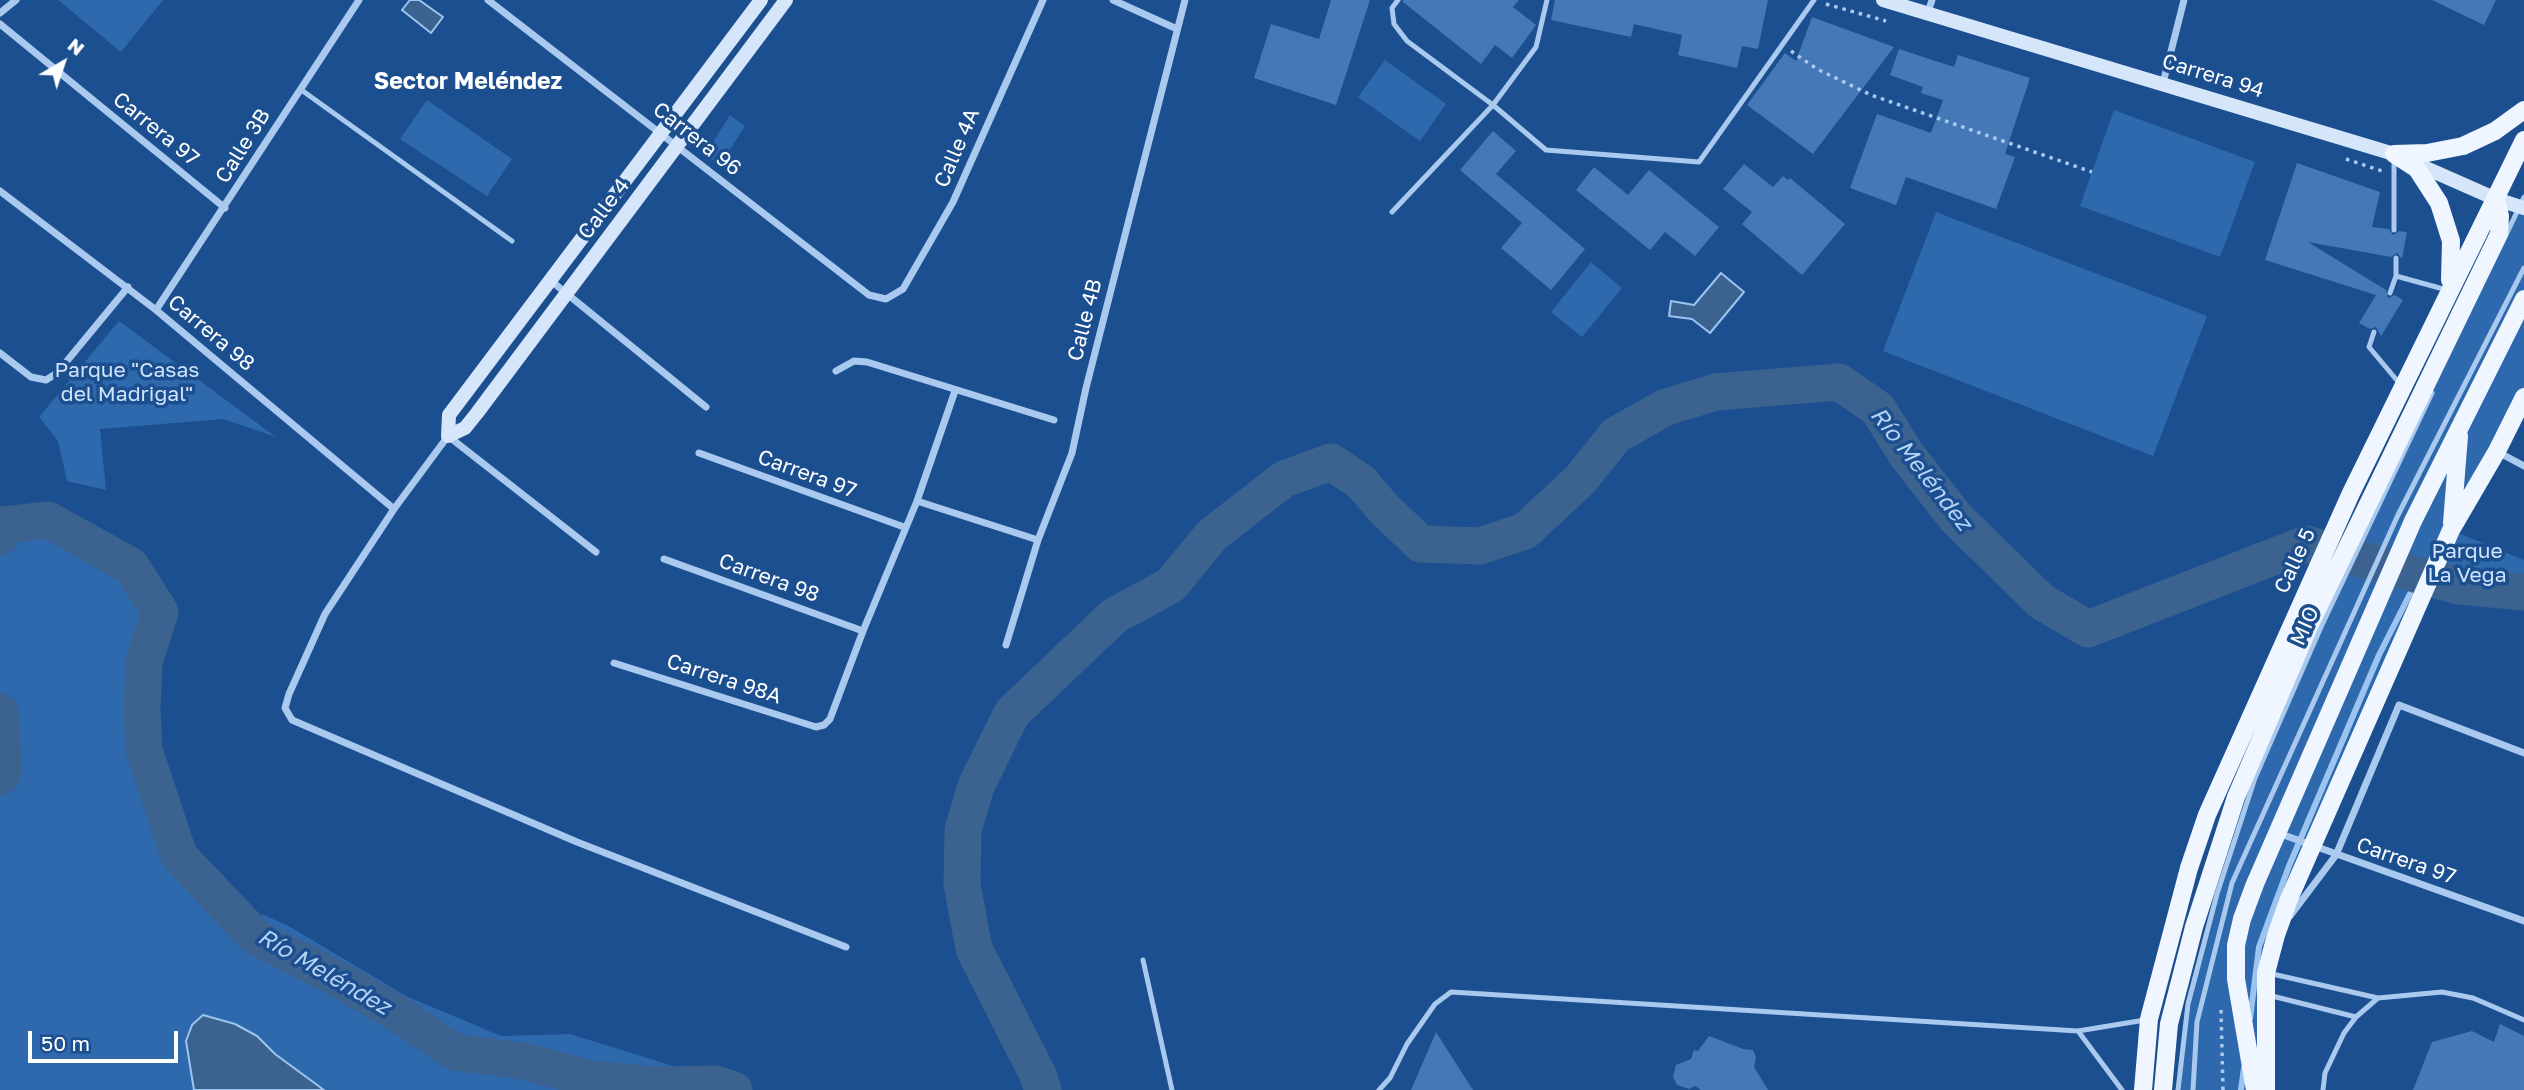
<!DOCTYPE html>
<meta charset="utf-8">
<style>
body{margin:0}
#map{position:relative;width:2524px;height:1090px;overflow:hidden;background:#1b4f8f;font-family:"Golos Text",sans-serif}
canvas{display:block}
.north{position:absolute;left:28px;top:28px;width:70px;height:70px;-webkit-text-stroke:5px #1b4f8f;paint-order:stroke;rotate:39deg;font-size:19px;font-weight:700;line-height:28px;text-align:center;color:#fff}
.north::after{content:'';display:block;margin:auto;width:24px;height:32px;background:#fff;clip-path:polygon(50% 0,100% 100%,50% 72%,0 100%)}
.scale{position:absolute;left:28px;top:1031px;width:150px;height:32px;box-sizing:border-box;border:4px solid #fff;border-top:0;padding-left:9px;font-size:21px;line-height:24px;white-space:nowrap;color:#fff;-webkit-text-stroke:5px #1b4f8f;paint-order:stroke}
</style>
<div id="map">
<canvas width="2524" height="1090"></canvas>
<div class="north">N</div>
<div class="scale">50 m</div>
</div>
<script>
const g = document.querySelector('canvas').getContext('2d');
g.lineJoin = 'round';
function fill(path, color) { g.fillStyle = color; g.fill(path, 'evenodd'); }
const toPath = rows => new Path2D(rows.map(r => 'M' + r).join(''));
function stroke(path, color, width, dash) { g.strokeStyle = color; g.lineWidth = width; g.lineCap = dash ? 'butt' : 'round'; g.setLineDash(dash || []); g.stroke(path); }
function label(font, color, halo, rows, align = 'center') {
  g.font = font + ' "Golos Text",sans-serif'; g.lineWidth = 7; g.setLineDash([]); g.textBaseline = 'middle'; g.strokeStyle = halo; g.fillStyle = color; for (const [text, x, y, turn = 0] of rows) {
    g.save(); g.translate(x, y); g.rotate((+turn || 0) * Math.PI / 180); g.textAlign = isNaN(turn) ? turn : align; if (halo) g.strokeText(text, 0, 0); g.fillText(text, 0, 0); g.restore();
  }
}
const green = toPath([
 [58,0,163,0,121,52],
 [1385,60,1446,104,1420,141,1358,97],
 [427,100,512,159,487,196,400,139],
 [2114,110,2255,162,2220,257,2080,206],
 [730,115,745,126,720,165,705,155],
 [2519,208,2524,208,2524,397,2451,530,2524,560,2524,592,2458,586,2429,578,2276,935,2266,1090,2178,1090,2188,1004,2217,894,2255,778,2321,627],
 [1936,212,2207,316,2153,456,1883,351],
 [1591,262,1622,288,1582,337,1551,312],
 [119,321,276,437,223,419,100,429,106,490,67,481,58,441,39,417],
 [0,514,3,525,48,520,131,566,160,612,144,662,142,710,144,750,179,856,239,919,264,915,287,925,406,996,501,1036,570,1034,670,1065,705,1084,716,1084,734,1090,0,1090]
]);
const water = toPath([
 [410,0,419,0,443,17,431,33,402,10,410,0],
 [1721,273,1744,292,1710,333,1692,319,1669,316,1671,301,1694,305,1721,273],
 [203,1015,235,1024,257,1036,275,1054,324,1090,194,1090,186,1041,192,1025,203,1015]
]);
const stream = toPath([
 [2250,1019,2259,947,2289,866,2379,655,2419,576],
 [2241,1090,2244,1068]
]);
const river = toPath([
 [0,537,3,525,48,520,131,566,160,612,144,662,142,710,144,750,179,856,257,938,332,976,392,1010,455,1052,522,1061,591,1079,655,1085,716,1084,734,1090],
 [0,712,4,770,0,777],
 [1043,1090,1038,1075,974,949,962,884,963,830,976,786,1012,713,1114,616,1171,585,1212,535,1284,479,1331,462,1361,482,1385,510,1421,544,1480,546,1525,531,1580,480,1616,435,1666,407,1716,392,1839,382,1878,409,1906,454,1956,518,2041,601,2088,629,2306,544,2458,586,2524,592]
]);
const building = toPath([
 [1331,0,1370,0,1336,105,1254,78,1271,24,1319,39],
 [1403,0,1519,0,1513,7,1536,25,1512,58,1495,45,1481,64,1403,2],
 [1555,0,1768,0,1758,49,1742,46,1737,68,1678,55,1682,35,1634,24,1631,37,1551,20],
 [2432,0,2496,0,2484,25],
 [1812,17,1894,47,1813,154,1747,105,1785,53,1796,61],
 [1899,49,1954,67,1958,55,2030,78,2005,154,2015,157,1996,209,1906,177,1896,205,1850,188,1877,114,1931,133,1943,100,1921,93,1923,87,1890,75],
 [1493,131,1516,151,1496,174,1585,249,1551,290,1501,248,1522,223,1460,170],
 [2297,163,2380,192,2372,227,2389,229,2393,235,2399,231,2407,232,2402,259,2397,253,2391,257,2308,242,2386,290,2388,298,2395,295,2403,300,2381,336,2376,327,2370,329,2359,323,2376,295,2265,260],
 [1744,164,1773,187,1783,176,1788,180,1790,178,1845,224,1802,275,1742,224,1752,212,1723,189],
 [1594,167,1628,195,1649,170,1719,227,1695,256,1665,232,1650,250,1576,190],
 [2500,1024,2524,1036,2524,1090,2413,1090,2432,1042,2472,1031,2494,1042],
 [1436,1032,1473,1090,1411,1090],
 [1709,1036,1743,1049,1753,1050,1756,1057,1754,1067,1768,1090,1701,1090,1695,1086,1689,1089,1677,1085,1673,1077,1676,1065,1691,1059,1694,1050,1698,1051]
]);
const path = toPath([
 [1826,4,1886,21],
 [1791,51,1817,69,1871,95,2092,172],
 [2346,159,2382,171],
 [2221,1010,2223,1090]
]);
const lane = toPath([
 [1398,0,1392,8,1394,24,1407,41,1493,105,1546,150,1699,162,1814,0],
 [300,89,512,241],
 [2394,157,2394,230],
 [1392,212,1493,105,1536,47,1547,0],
 [2506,235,2524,197],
 [2396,276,2447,290],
 [2390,293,2396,276,2396,258],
 [2374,332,2369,347,2400,384],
 [1143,960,1172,1090],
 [2268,973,2378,998],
 [2268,995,2356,1017],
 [2078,1031,2122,1090],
 [1379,1090,1390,1078,1407,1044,1435,1004,1451,992,2078,1031,2145,1020],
 [2178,1090,2188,1004,2217,894,2255,778,2321,627,2432,393],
 [2193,1090,2197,1022,2232,883,2398,515,2524,268],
 [2323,1090,2325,1073,2344,1033,2356,1017,2378,998,2442,992,2473,998,2524,1020]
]);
const street = toPath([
 [488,0,869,295,886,299,903,289,953,202,1043,0],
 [1113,0,1177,29],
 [1928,12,1932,0],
 [0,13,16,0],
 [0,24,225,208],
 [2163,83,2184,0],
 [0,191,156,310,394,509],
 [550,280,706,407],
 [156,310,359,0],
 [0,353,31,377,46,380,57,373,128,287],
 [836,371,854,361,867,362,1054,420],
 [2498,452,2524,466],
 [699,453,904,527],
 [917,501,1038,540],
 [596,552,448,436,394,509,325,614,289,694,285,708,292,720,577,842,846,947],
 [664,559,863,631],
 [1006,645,1038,540,1072,453,1086,388,1185,0],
 [614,663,816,727,824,725,830,719,863,631,917,501,955,391],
 [2278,833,2524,921],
 [2290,916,2336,855,2399,705,2524,753]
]);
const secondary = toPath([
 [1883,0,2394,154,2496,199,2524,208],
 [448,436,465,428,477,413,786,0],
 [448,436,449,415,761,0]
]);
const primary = toPath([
 [2394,154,2417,169,2439,203,2451,241,2450,280],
 [2394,154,2427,153,2463,146,2495,131,2524,110],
 [2452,523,2459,436],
 [2143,1090,2149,1019,2189,868,2207,815,2351,493,2524,140],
 [2163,1090,2169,1024,2194,927,2236,797,2311,622,2499,234,2500,216,2496,199],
 [2255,1090,2236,979,2236,945,2242,919,2255,884,2413,521,2524,299],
 [2266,1090,2266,973,2276,935,2289,899,2451,530,2497,451,2524,397]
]);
const streetNames = [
 ["Carrera 94",2213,76,17],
 ["Carrera 97",156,129,39],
 ["Carrera 96",697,139,38],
 ["Calle 3B",243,146,-58],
 ["Calle 4A",957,148,-67],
 ["Calle 4",604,209,-53],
 ["Calle 4B",1085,320,-76],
 ["Carrera 98",211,333,40],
 ["Carrera 97",807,474,20],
 ["Calle 5",2295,561,-65],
 ["Carrera 98",769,578,20],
 ["MIO",2305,626,-66],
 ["Carrera 98A",724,679,18],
 ["Carrera 97",2406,861,19]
];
const parkNames = [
 ["Parque \"Casas",127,370],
 ["del Madrigal\"",127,394],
 ["Parque",2467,551],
 ["La Vega",2467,575]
];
const neighbourhoodNames = [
 ["Sector Meléndez",468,82]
];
const waterNames = [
 ["Río Meléndez",1921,469,52],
 ["Río Meléndez",324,972,30]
];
fill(green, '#2e69ad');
fill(water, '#3c6290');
stroke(water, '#9cc4f0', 2);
stroke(stream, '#9cc4f0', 6);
stroke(river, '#3c6290', 37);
fill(building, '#4478b7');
stroke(path, '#a9c9ee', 3.5, [3.5, 5]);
stroke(lane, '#a9c9ee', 5);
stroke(street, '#a9c9ee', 7);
stroke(secondary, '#d6e6fa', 14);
stroke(primary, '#f0f6ff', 18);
label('21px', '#fff', '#1b4f8f', streetNames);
label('21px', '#cfe3fa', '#1b4f8f', parkNames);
label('bold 23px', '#fff', '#1b4f8f', neighbourhoodNames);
label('italic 23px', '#b5d3f5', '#1b4f8f', waterNames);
</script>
